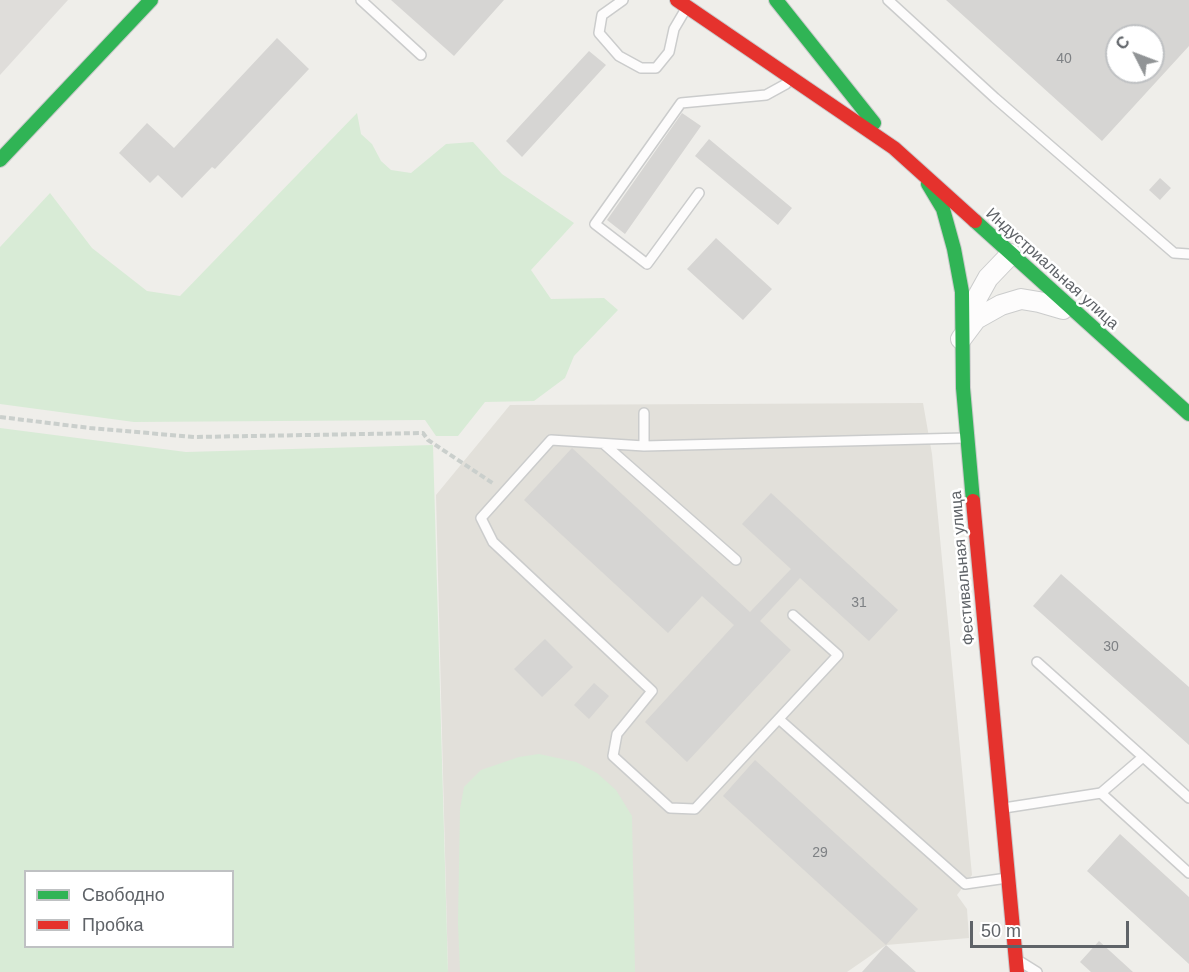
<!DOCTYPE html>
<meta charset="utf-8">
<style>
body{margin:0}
#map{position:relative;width:1189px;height:972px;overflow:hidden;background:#efeeea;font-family:Arial,sans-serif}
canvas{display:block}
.legend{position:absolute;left:24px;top:870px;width:210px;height:78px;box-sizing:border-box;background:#fff;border:2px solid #bfc1c3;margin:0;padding:8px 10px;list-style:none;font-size:18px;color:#5f6368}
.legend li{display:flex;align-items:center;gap:12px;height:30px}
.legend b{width:30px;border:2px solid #bfc1c3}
.north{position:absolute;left:1105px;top:24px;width:60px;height:60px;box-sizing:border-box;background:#fff;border:2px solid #bfc1c3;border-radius:50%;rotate:312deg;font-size:16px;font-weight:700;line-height:24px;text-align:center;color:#5f6368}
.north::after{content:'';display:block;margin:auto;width:21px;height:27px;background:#919496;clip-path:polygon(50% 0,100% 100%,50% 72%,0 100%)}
.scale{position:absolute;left:970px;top:921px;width:159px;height:27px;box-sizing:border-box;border:3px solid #5f6368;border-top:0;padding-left:8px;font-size:18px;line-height:21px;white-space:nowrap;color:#5f6368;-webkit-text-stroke:4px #fff;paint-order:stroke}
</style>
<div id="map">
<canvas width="1189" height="972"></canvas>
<ul class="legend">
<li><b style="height:8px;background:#30b455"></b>Свободно</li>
<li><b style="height:8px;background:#e5322d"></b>Пробка</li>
</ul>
<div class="north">С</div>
<div class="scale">50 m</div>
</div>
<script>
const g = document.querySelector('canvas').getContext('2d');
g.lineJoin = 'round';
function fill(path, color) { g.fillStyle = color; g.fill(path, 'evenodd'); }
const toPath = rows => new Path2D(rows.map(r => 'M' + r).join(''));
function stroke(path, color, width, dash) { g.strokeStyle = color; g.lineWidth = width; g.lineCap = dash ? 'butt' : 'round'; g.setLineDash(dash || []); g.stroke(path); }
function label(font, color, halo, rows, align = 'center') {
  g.font = font + ' Arial,sans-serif'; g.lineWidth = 5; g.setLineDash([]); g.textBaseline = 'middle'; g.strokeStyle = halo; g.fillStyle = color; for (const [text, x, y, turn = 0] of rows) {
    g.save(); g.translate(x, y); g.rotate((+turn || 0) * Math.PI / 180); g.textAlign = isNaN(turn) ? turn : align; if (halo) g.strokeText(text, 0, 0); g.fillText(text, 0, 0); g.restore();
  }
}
const industrial = toPath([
 [0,0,68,0,0,75]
]);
const education = toPath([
 [923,403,932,454,972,875,957,895,967,909,969,938,886,945,847,972,448,972,436,495,510,405]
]);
const green = toPath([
 [357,113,361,134,372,144,381,161,391,170,411,173,446,144,473,142,502,174,574,223,531,270,551,299,604,298,618,310,574,356,565,378,534,401,485,402,458,436,436,436,425,420,134,422,0,404,0,247,50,193,92,248,147,291,180,296],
 [0,428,186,452,433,445,448,972,0,972],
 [26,872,232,872,232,946,26,946],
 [539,754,576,762,597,773,616,790,632,816,635,972,460,972,458,923,460,809,464,787,481,770,519,757]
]);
const building = toPath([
 [391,0,504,0,454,56],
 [946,0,1189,0,1189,46,1102,141],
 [1117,36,1153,36,1153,72,1117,72],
 [277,38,309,69,215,169,212,167,182,198,158,175,150,183,119,153,147,123,174,148],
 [589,51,606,65,522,157,506,141],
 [682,113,701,126,625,234,607,220],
 [709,139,792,208,778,225,695,156],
 [1160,178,1171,188,1160,200,1149,190],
 [716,238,772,289,743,320,687,269],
 [572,448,750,612,791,569,742,524,771,493,898,610,869,641,800,578,760,621,791,650,687,762,645,722,734,625,702,596,668,633,524,500],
 [1061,574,1189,687,1189,745,1033,606],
 [545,639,573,667,542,697,514,669],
 [594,683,609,696,589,719,574,705],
 [755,760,918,909,886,945,916,972,862,972,886,945,723,796],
 [1120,834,1189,897,1189,964,1087,871],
 [1099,941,1133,972,1091,972,1080,962]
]);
const path = toPath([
 [0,417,90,428,194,437,423,433,428,440,494,484]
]);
const lane = toPath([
 [361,0,421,55],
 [623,0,602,15,599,33,619,56,641,68,656,68,669,52,674,29,684,12],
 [888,0,995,98,1174,253,1189,254],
 [699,193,647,264,595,224,681,103,766,95,786,84],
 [604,444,736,560],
 [644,446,644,413],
 [793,615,838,655,695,809,670,808,613,756,617,734,652,691,493,542,481,518,551,440,644,446,965,438],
 [1037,662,1189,798],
 [780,720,965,884,1007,878],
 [1101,793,1189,873],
 [1004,808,1101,793,1143,757],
 [1021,962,1037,972]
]);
const street = toPath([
 [966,324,968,314,988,278,1011,254],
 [961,339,976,319,1001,305,1021,299,1039,302,1063,309]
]);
const fast = toPath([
 [776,0,874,123],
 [0,160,151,0],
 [928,184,943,209,954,249,962,292,963,388,973,501],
 [975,221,1189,414]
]);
const jam = toPath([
 [677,0,894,148,975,221],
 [973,501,1017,972]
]);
const numberNames = [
 ["40",1064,59],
 ["31",859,603],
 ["30",1111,647],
 ["29",820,853]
];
const streetNames = [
 ["Индустриальная улица",1052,269,42],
 ["Фестивальная улица",963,568,-95]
];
fill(industrial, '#dfddda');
fill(education, '#e2e0da');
fill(green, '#d8ebd6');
fill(building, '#d6d5d3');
stroke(lane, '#cbcccc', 12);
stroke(street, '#cbcccc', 22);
stroke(fast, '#cacacb', 16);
stroke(jam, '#cacacb', 16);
stroke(path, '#cacfcc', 4, [6, 3]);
stroke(lane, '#fdfcfc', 9);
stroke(street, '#fdfcfc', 20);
stroke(fast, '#30b455', 14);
stroke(jam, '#e5322d', 14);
label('14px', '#7e8184', null, numberNames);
label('16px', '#5f6368', '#fff', streetNames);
</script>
